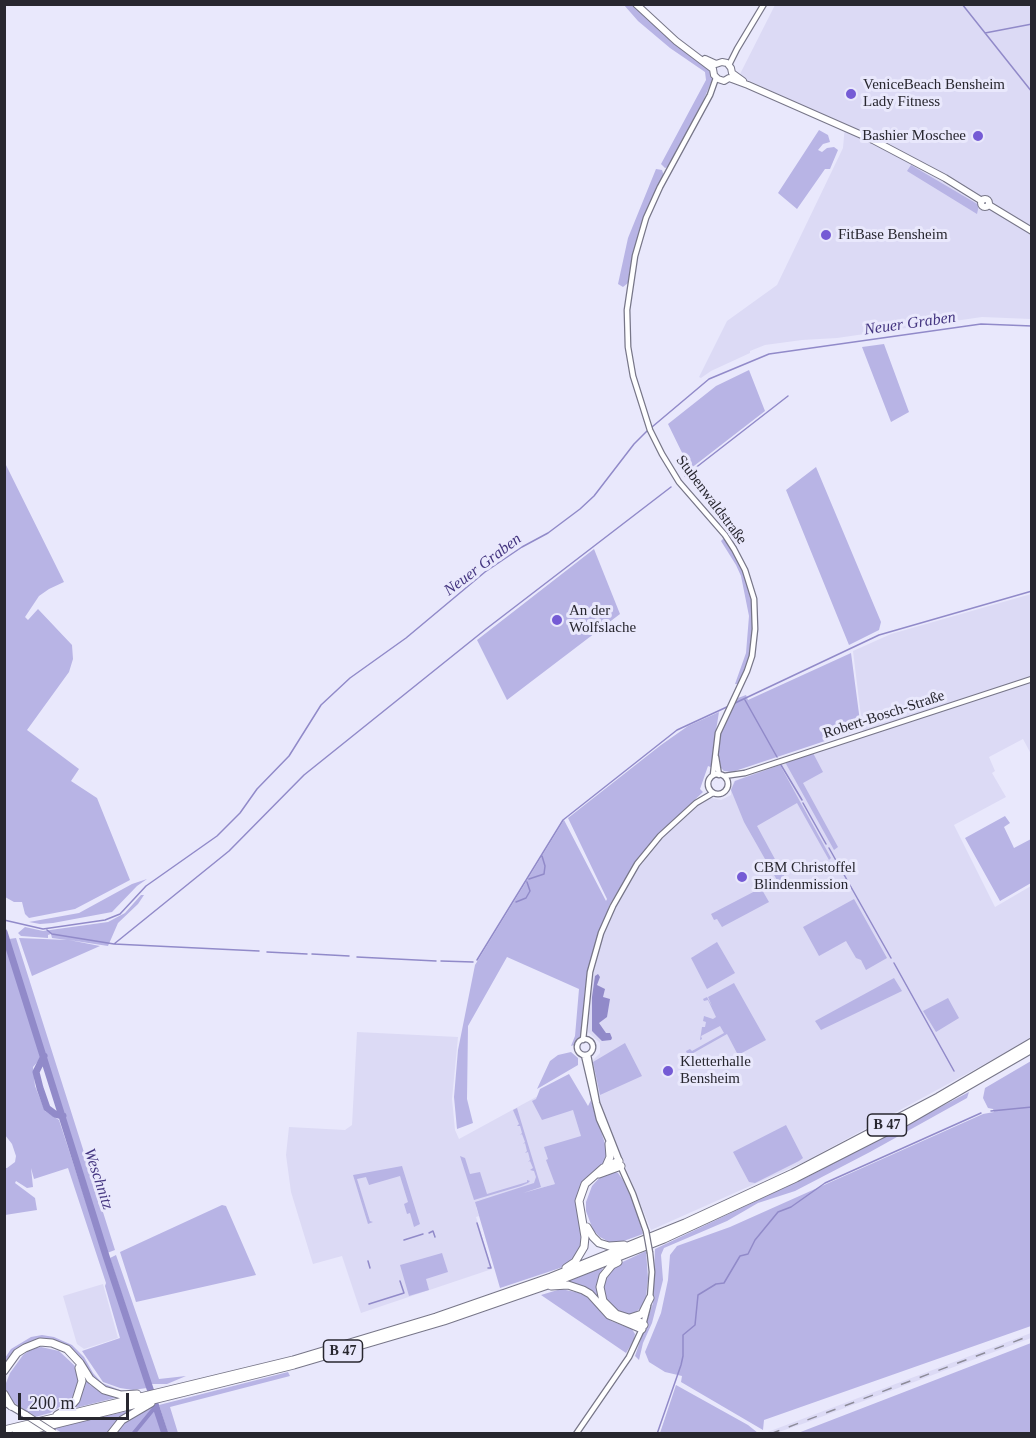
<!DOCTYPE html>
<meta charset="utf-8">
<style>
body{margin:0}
#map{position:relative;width:1036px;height:1438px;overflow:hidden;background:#e9e8fc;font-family:Georgia,serif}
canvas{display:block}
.frame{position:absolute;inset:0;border:6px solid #28272f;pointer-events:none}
.scale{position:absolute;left:18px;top:1393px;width:111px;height:27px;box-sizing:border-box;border:3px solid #28272f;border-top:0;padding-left:8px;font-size:18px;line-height:21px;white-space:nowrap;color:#28272f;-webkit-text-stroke:4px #e9e8fc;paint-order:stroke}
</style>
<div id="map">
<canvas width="1036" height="1438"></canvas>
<div class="frame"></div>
<div class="scale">200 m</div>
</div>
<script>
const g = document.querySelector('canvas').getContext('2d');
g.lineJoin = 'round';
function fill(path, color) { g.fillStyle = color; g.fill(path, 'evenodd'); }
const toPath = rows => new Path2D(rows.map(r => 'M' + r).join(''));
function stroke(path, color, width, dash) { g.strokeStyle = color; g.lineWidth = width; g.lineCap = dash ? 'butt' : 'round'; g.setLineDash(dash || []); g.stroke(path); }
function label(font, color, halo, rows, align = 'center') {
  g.font = font + ' Georgia,serif'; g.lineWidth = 6; g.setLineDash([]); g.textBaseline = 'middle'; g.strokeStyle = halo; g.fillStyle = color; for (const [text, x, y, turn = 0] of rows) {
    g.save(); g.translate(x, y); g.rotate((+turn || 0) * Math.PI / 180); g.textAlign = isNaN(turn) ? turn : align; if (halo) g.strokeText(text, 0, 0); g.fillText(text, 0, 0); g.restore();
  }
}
const built = toPath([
 [775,5,1031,5,1031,319,982,317,837,338,802,340,765,345,750,351,750,353,711,371,701,378,699,377,727,321,777,285,843,148,845,125,739,76],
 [1031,594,1031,754,1023,739,989,757,995,771,992,773,1006,797,954,825,995,907,1031,886,1031,1039,804,1162,651,1230,601,1107,592,1061,600,1053,600,1043,588,1032,587,1023,589,991,603,934,631,877,667,833,707,797,721,800,731,795,731,788,734,781,863,733,853,651,891,634],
 [357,1032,458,1037,452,1099,455,1130,459,1139,571,1078,602,1143,555,1184,476,1207,479,1216,476,1217,492,1269,361,1313,342,1256,313,1264,291,1192,286,1155,289,1127,345,1130,352,1125],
 [103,1284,118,1338,84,1349,77,1344,63,1296],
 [1031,1333,1031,1338,805,1423,776,1433,765,1433]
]);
const green = toPath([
 [624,5,634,5,660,31,710,70,713,78,703,101,668,167,665,168,661,164,706,80,705,72,670,48,638,21],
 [819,130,828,135,830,142,823,144,818,150,822,152,827,148,834,147,838,150,830,169,825,169,797,209,778,193],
 [911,165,979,205,977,214,907,171],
 [656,169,662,170,664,176,643,221,628,283,623,287,618,284,628,238],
 [884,344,909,412,891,422,862,347],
 [749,370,765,411,690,469,668,424,716,386],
 [5,463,64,582,49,589,39,596,25,617,28,620,38,609,72,645,73,659,69,672,27,730,79,769,71,781,97,798,130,880,75,909,29,918,25,914,22,902,14,902,5,897],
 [816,467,881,622,879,630,849,645,786,490],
 [723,539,726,539,740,562,753,606,752,648,739,684,735,684,746,653,749,616,741,576,736,565,721,541],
 [594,549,620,614,507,700,477,640],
 [851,653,861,729,732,772,724,771,719,766,718,750,721,732,738,698,746,695,748,700],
 [719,712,713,749,713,768,708,766,700,789,703,792,662,831,635,863,610,904,592,955,585,989,581,1038,574,1045,571,1046,575,1036,579,989,507,957,468,1026,467,1099,473,1123,457,1129,454,1097,458,1050,475,965,564,820,606,901,607,899,568,818,661,745,688,726],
 [813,753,823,772,803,783,838,847,834,850,785,762],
 [780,765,831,858,829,860,797,803,757,826,789,885,782,889,744,822,731,790,735,781],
 [1005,816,1010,823,1004,827,1014,848,1031,839,1031,883,1000,901,965,838],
 [147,879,137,886,112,912,53,923,40,924,29,922,79,913,132,884],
 [761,888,769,902,722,927,717,919,714,920,711,914],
 [141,895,144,895,138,904,118,923,108,946,69,940,100,946,32,976,19,938,67,940,52,938,51,934,48,935,48,938,21,936,18,933,25,927,43,931,108,922,125,913],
 [854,899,887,958,866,970,861,960,856,958,846,941,819,956,803,927],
 [16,938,115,1250,107,1253,9,939],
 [5,941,41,1058,33,1067,35,1086,45,1111,59,1120,147,1388,133,1390,120,1388,103,1382,82,1351,120,1338,105,1286,106,1283,68,1168,34,1179,31,1168,33,1187,27,1188,16,1181,15,1183,35,1198,37,1210,5,1215,5,1168,7,1168,15,1162,16,1156,12,1144,5,1135],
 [717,942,735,973,707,989,691,958],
 [894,978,902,991,821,1030,815,1021],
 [734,983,766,1040,738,1055,727,1034,688,1056,686,1051,690,1049,692,1051,724,1033,720,1026,701,1036,702,1039,700,1040,702,1027,705,1027,706,1022,703,1021,704,1016,713,1019,716,1017,708,1000,704,1001,703,999,707,997,712,1006,708,997],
 [948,998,959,1018,936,1032,923,1011],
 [625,1043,642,1076,600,1095,593,1062],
 [571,1052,578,1058,578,1065,537,1089,550,1061,558,1055],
 [1031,1061,1031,1326,764,1420,763,1430,681,1382,682,1376,665,1372,649,1362,645,1352,661,1313,668,1280,670,1255,677,1246,730,1227,983,1114,994,1112,993,1109,988,1108,983,1098,985,1088],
 [569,1074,588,1106,591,1100,608,1153,605,1164,582,1187,583,1239,578,1255,566,1266,500,1288,475,1202,534,1183,536,1177,534,1171,530,1170,533,1168,530,1161,528,1162,530,1160,528,1152,525,1153,527,1151,525,1143,523,1144,525,1142,522,1134,520,1135,522,1133,520,1126,517,1126,519,1124,513,1110,517,1108,541,1187,523,1193,555,1184,546,1160,548,1159,544,1147,581,1136,573,1110,542,1120,532,1101,536,1099,540,1089],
 [969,1092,967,1098,870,1152,795,1191,758,1203,727,1221,664,1248,661,1255,663,1280,658,1300,652,1323,643,1343,639,1360,635,1356,653,1303,655,1249,809,1176],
 [786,1125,803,1158,799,1161,755,1183,749,1182,733,1152],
 [460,1156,465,1158,470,1174,480,1172,487,1194,527,1182,527,1180,530,1181,528,1183,521,1186,474,1200],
 [402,1166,420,1224,414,1227,410,1213,407,1214,404,1204,408,1202,400,1176,369,1185,366,1177,357,1179,370,1221,373,1222,368,1224,353,1175],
 [614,1171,618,1173,623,1180,636,1208,643,1234,621,1242,609,1242,600,1237,593,1230,586,1211,586,1202,592,1186,601,1176],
 [222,1205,226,1206,256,1275,136,1302,120,1252],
 [646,1251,648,1278,646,1297,642,1307,633,1314,624,1315,614,1310,607,1303,603,1291,604,1279,612,1267],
 [442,1253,448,1272,426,1279,429,1290,409,1296,400,1265],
 [116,1255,159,1379,186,1376,167,1384,151,1384,110,1258],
 [603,1267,598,1289,614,1317,593,1294,566,1282],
 [561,1289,580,1293,588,1298,611,1321,632,1329,635,1334,634,1340,626,1353,541,1295],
 [42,1335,54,1337,72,1345,84,1357,93,1373,102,1383,120,1390,132,1392,115,1392,97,1383,78,1357,38,1341,5,1367,5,1358,11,1349,31,1337],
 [1031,1343,1031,1433,798,1433],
 [41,1347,59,1351,75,1366,79,1376,74,1395,68,1402,50,1413,35,1417,10,1400,6,1391,6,1383,10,1373,23,1355,31,1349],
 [288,1372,290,1376,170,1407,178,1433,168,1433,159,1405],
 [84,1375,90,1385,100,1390,123,1396,71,1409,81,1394],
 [676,1385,748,1425,758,1433,660,1433],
 [150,1407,154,1407,156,1412,163,1433,114,1434,119,1426],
 [132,1410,120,1418,109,1433,62,1433,54,1428]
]);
const water = toPath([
 [598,974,600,977,597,985,605,989,603,997,610,999,607,1017,599,1023,606,1033,610,1033,612,1038,611,1040,602,1041,592,1031,592,997,595,976]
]);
const stream = toPath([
 [962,4,1032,92],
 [985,33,1032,24],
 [652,427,709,379,769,354,981,324,1032,326],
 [685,476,788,396],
 [745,700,777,757],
 [733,704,879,635,1032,591],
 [781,765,802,800],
 [803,803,826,844],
 [829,848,891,958],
 [529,879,544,874,545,866,542,856],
 [516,902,526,898,530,891,527,882],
 [4,920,43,929,105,920,120,914,146,886,217,836,240,813,257,789,289,756,321,705,350,678,406,638,485,572,522,547,548,533,580,509,594,496,634,444,648,430],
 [47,930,52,934,114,944,259,951],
 [114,944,229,851,304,775,486,629,671,487],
 [267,952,307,954],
 [312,954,349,956],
 [357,957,436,961],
 [477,960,563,820,677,730,729,706],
 [441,961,473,962],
 [894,963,954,1071],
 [991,1111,1032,1107],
 [477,1223,491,1268,488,1268],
 [429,1233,433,1231,435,1237],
 [404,1240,423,1234],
 [368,1261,370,1268],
 [369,1304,404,1293,400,1281],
 [657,1434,681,1365,683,1356,683,1335,695,1325,698,1295,716,1284,724,1283,740,1256,748,1254,755,1240,778,1212,791,1207,825,1183,981,1113]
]);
const canal = toPath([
 [133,1434,156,1406]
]);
const river = toPath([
 [4,932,106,1256,165,1434],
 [44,1056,36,1072,40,1088,47,1108,55,1114,63,1116]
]);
const minor = toPath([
 [729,65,737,49,764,4],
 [716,757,719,775],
 '708 784a10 10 0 1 1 20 0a10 10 0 1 1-20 0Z',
 [713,775,718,733,747,671,752,656,755,629,754,599,745,570,734,549,725,535,679,482,662,454,650,430,633,376,628,347,627,310,635,256,646,218,660,187,710,95,716,78],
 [724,776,745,773,1032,679],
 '577 1047a8 8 0 1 1 16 0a8 8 0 1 1-16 0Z',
 [583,1040,590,972,601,933,613,906,637,864,660,836,696,803,713,793],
 [584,1055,599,1119,633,1194,646,1231],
 [588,1055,597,1103,619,1159],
 [650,1298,652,1272,650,1253],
 [576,1434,629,1357,642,1329,648,1306]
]);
const major = toPath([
 [636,4,676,41,713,69,714,75,718,79,724,81,729,78,748,85,873,140,945,178,982,201],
 [705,59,716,64,722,62,727,63,731,68,732,73,743,81],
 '981 203a4 4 0 1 1 8 0a4 4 0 1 1-8 0Z',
 [989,205,1032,231],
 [4,1402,26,1415]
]);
const highway = toPath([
 [606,1166,610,1157,609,1144],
 [599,1174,621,1166],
 [587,1227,593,1237,599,1243,609,1246,624,1245],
 [618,1262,612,1265,603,1276,600,1287,603,1301,616,1314,638,1321,644,1325],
 [566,1268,575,1262,584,1247,585,1237,579,1201,585,1184,603,1168,619,1161],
 [551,1286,568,1285,583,1290,590,1294,609,1315,642,1329],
 [630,1318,642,1314,650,1298],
 [4,1371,17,1353,25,1348,40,1342,52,1343,67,1349,80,1363,90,1379,104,1390,121,1395,137,1394],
 [4,1394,11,1406],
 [57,1415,69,1408,76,1400,82,1381,79,1368],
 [4,1430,293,1360,436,1317,551,1277,685,1223,793,1173,938,1097,1032,1042],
 [16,1434,294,1365,444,1321,545,1286,664,1239,796,1178,902,1124,1032,1049],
 [111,1434,122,1420,151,1403]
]);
const rail = toPath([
 [770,1434,1032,1335]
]);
const minorBridge = toPath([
 [646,1231,650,1253]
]);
const majorBridge = toPath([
 [26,1415,54,1433]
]);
const markers = [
 [851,94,6,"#755bd5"],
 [978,136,6,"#755bd5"],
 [826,235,6,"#755bd5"],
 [557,620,6,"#755bd5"],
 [742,877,6,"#755bd5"],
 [668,1071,6,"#755bd5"]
];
const shields = [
 [887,1125,39],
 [343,1351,39]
];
const shieldNames = [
 ["B 47",887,1125],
 ["B 47",343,1351]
];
const poiNames = [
 ["VeniceBeach Bensheim",863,85],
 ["Lady Fitness",863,102],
 ["Bashier Moschee",966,136,"right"],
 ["FitBase Bensheim",838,235],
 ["An der",569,611],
 ["Wolfslache",569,628],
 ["CBM Christoffel",754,868],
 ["Blindenmission",754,885],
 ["Kletterhalle",680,1062],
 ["Bensheim",680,1079]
];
const streetNames = [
 ["Stubenwaldstraße",711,500,53],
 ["Robert-Bosch-Straße",884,715,-18]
];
const waterNames = [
 ["Neuer Graben",910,324,-8],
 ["Neuer Graben",483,565,-37],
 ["Weschnitz",98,1179,72]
];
fill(built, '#dcdaf5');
fill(green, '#b8b4e5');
fill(water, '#918ac9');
stroke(stream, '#918ac9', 1.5);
stroke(canal, '#918ac9', 4);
stroke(river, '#918ac9', 7);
stroke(minor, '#777688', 7);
stroke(major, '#777688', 8);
stroke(highway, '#777688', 9);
stroke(minor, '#fff', 4.5);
stroke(major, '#fff', 6);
stroke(highway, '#fff', 7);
stroke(rail, '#8d8c9a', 1.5, [10, 10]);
stroke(minorBridge, '#777688', 7, []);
stroke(majorBridge, '#777688', 8, []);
stroke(minorBridge, '#fff', 4.5);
stroke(majorBridge, '#fff', 6);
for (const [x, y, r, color] of markers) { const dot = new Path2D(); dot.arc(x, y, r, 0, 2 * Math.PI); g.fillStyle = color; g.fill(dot); stroke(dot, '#e9e8fc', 2); }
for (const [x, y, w] of shields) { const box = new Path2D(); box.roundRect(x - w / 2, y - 11, w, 22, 4.5); g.fillStyle = '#e9e8fc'; g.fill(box); stroke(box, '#28272f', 1.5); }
label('bold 14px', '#28272f', null, shieldNames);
label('15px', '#28272f', '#e9e8fc', poiNames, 'left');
label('15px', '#28272f', '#e9e8fc', streetNames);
label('italic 16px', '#443580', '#e9e8fc', waterNames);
</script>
